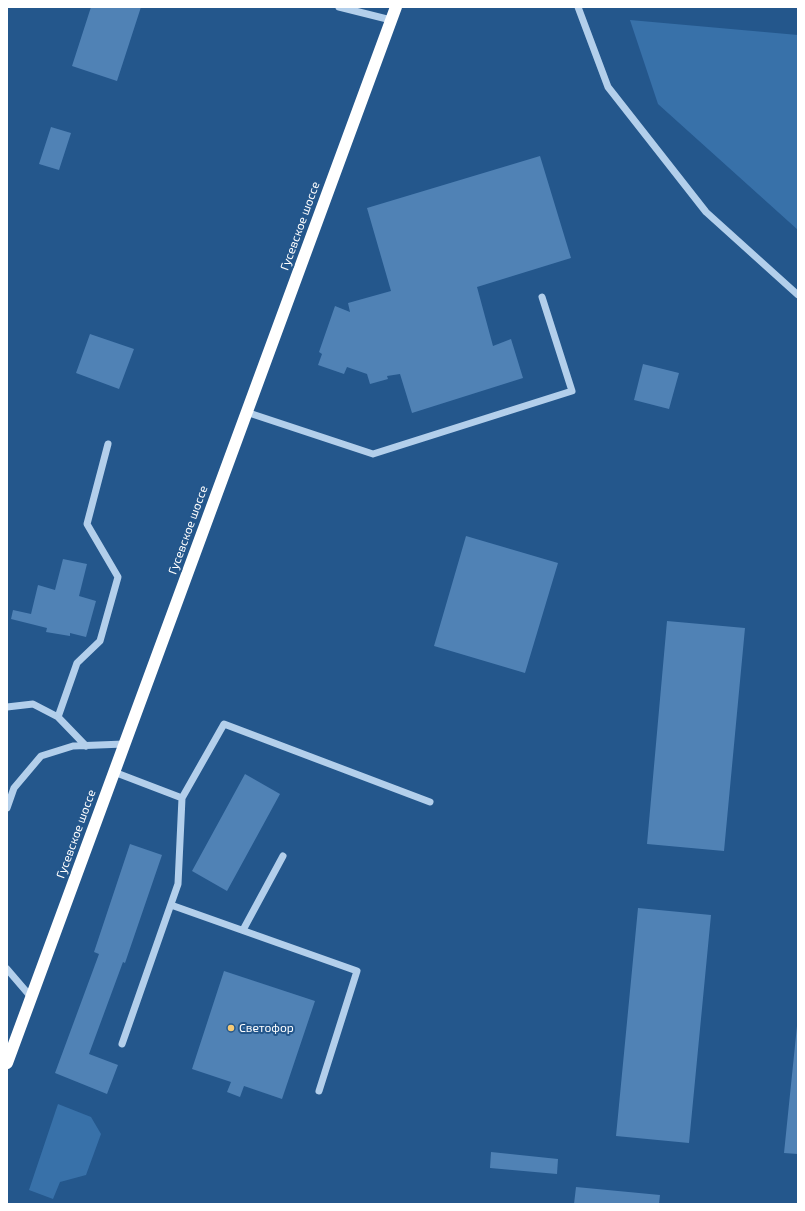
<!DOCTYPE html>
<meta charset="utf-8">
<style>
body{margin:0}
#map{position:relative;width:805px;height:1211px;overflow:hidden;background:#24578c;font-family:"Exo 2",sans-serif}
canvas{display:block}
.frame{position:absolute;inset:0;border:8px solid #fff;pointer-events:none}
</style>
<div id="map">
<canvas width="805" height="1211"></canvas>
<div class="frame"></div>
</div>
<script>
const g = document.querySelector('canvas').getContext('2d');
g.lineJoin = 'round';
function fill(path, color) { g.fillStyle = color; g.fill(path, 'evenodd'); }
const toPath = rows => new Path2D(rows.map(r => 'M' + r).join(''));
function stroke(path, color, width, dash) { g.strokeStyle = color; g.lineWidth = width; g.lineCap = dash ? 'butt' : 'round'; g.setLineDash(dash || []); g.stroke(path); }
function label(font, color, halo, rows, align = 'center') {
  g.font = font + ' "Exo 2",sans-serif'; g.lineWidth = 4; g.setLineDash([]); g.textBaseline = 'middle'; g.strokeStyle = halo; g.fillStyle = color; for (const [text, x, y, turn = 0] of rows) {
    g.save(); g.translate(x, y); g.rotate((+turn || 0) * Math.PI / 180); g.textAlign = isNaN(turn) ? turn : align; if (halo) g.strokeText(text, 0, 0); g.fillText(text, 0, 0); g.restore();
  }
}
const green = toPath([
 [630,20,798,35,798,230,658,104],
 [58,1104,91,1117,101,1134,86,1175,60,1182,53,1199,29,1190]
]);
const building = toPath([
 [91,7,141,7,117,81,72,66],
 [51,127,71,133,59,170,39,164],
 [540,156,571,258,477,287,493,346,511,339,523,378,412,413,400,374,387,376,388,379,370,384,367,374,347,367,344,374,318,365,322,354,319,352,335,306,350,312,348,303,391,291,367,208],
 [90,334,134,349,119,389,76,373],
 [643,364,679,373,669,409,634,400],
 [466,536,558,563,525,673,434,646],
 [63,559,87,564,79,596,96,601,86,637,70,633,70,636,46,632,47,628,11,619,13,610,31,614,38,585,55,590],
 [667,621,745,628,724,851,647,844],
 [245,774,280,794,227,891,192,871],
 [130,844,162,855,125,963,123,962,89,1054,118,1065,107,1094,55,1073,99,954,94,952],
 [638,908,711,915,689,1143,616,1136],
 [224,971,315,1001,282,1099,244,1086,240,1097,227,1092,231,1082,192,1069],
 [797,1026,798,1026,798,1154,784,1153],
 [491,1152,558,1159,557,1174,490,1168],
 [576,1187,660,1195,659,1204,574,1204]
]);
const minor = toPath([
 [339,7,391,20],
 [578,7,608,87,706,212,798,295],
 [246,412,373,454,572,391,542,297],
 [7,707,33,704,58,717,86,746],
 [58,717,77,663,100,641,118,577,87,524,108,444],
 [114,772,182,798,178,884,122,1044],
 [182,798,224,724,430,802],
 [7,808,14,788,41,756,73,746,124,744],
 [171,905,357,971,319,1091],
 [243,930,283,856],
 [7,969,31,997]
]);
const highway = toPath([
 [7,1063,396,7]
]);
const markers = [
 [231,1028,4,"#f5ca76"]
];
const streetNames = [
 ["Гусевское шоссе",300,226,-70],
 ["Гусевское шоссе",188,530,-70],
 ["Гусевское шоссе",76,834,-70]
];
const poiNames = [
 ["Светофор",239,1028]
];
fill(green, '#3871a9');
fill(building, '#5082b5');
stroke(minor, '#b3cfeb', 7);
stroke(highway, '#fff', 12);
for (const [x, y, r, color] of markers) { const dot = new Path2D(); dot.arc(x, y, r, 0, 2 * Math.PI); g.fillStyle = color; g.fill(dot); stroke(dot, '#24578c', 1.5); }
label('12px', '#fff', '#24578c', streetNames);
label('12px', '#fff', '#24578c', poiNames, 'left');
</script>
